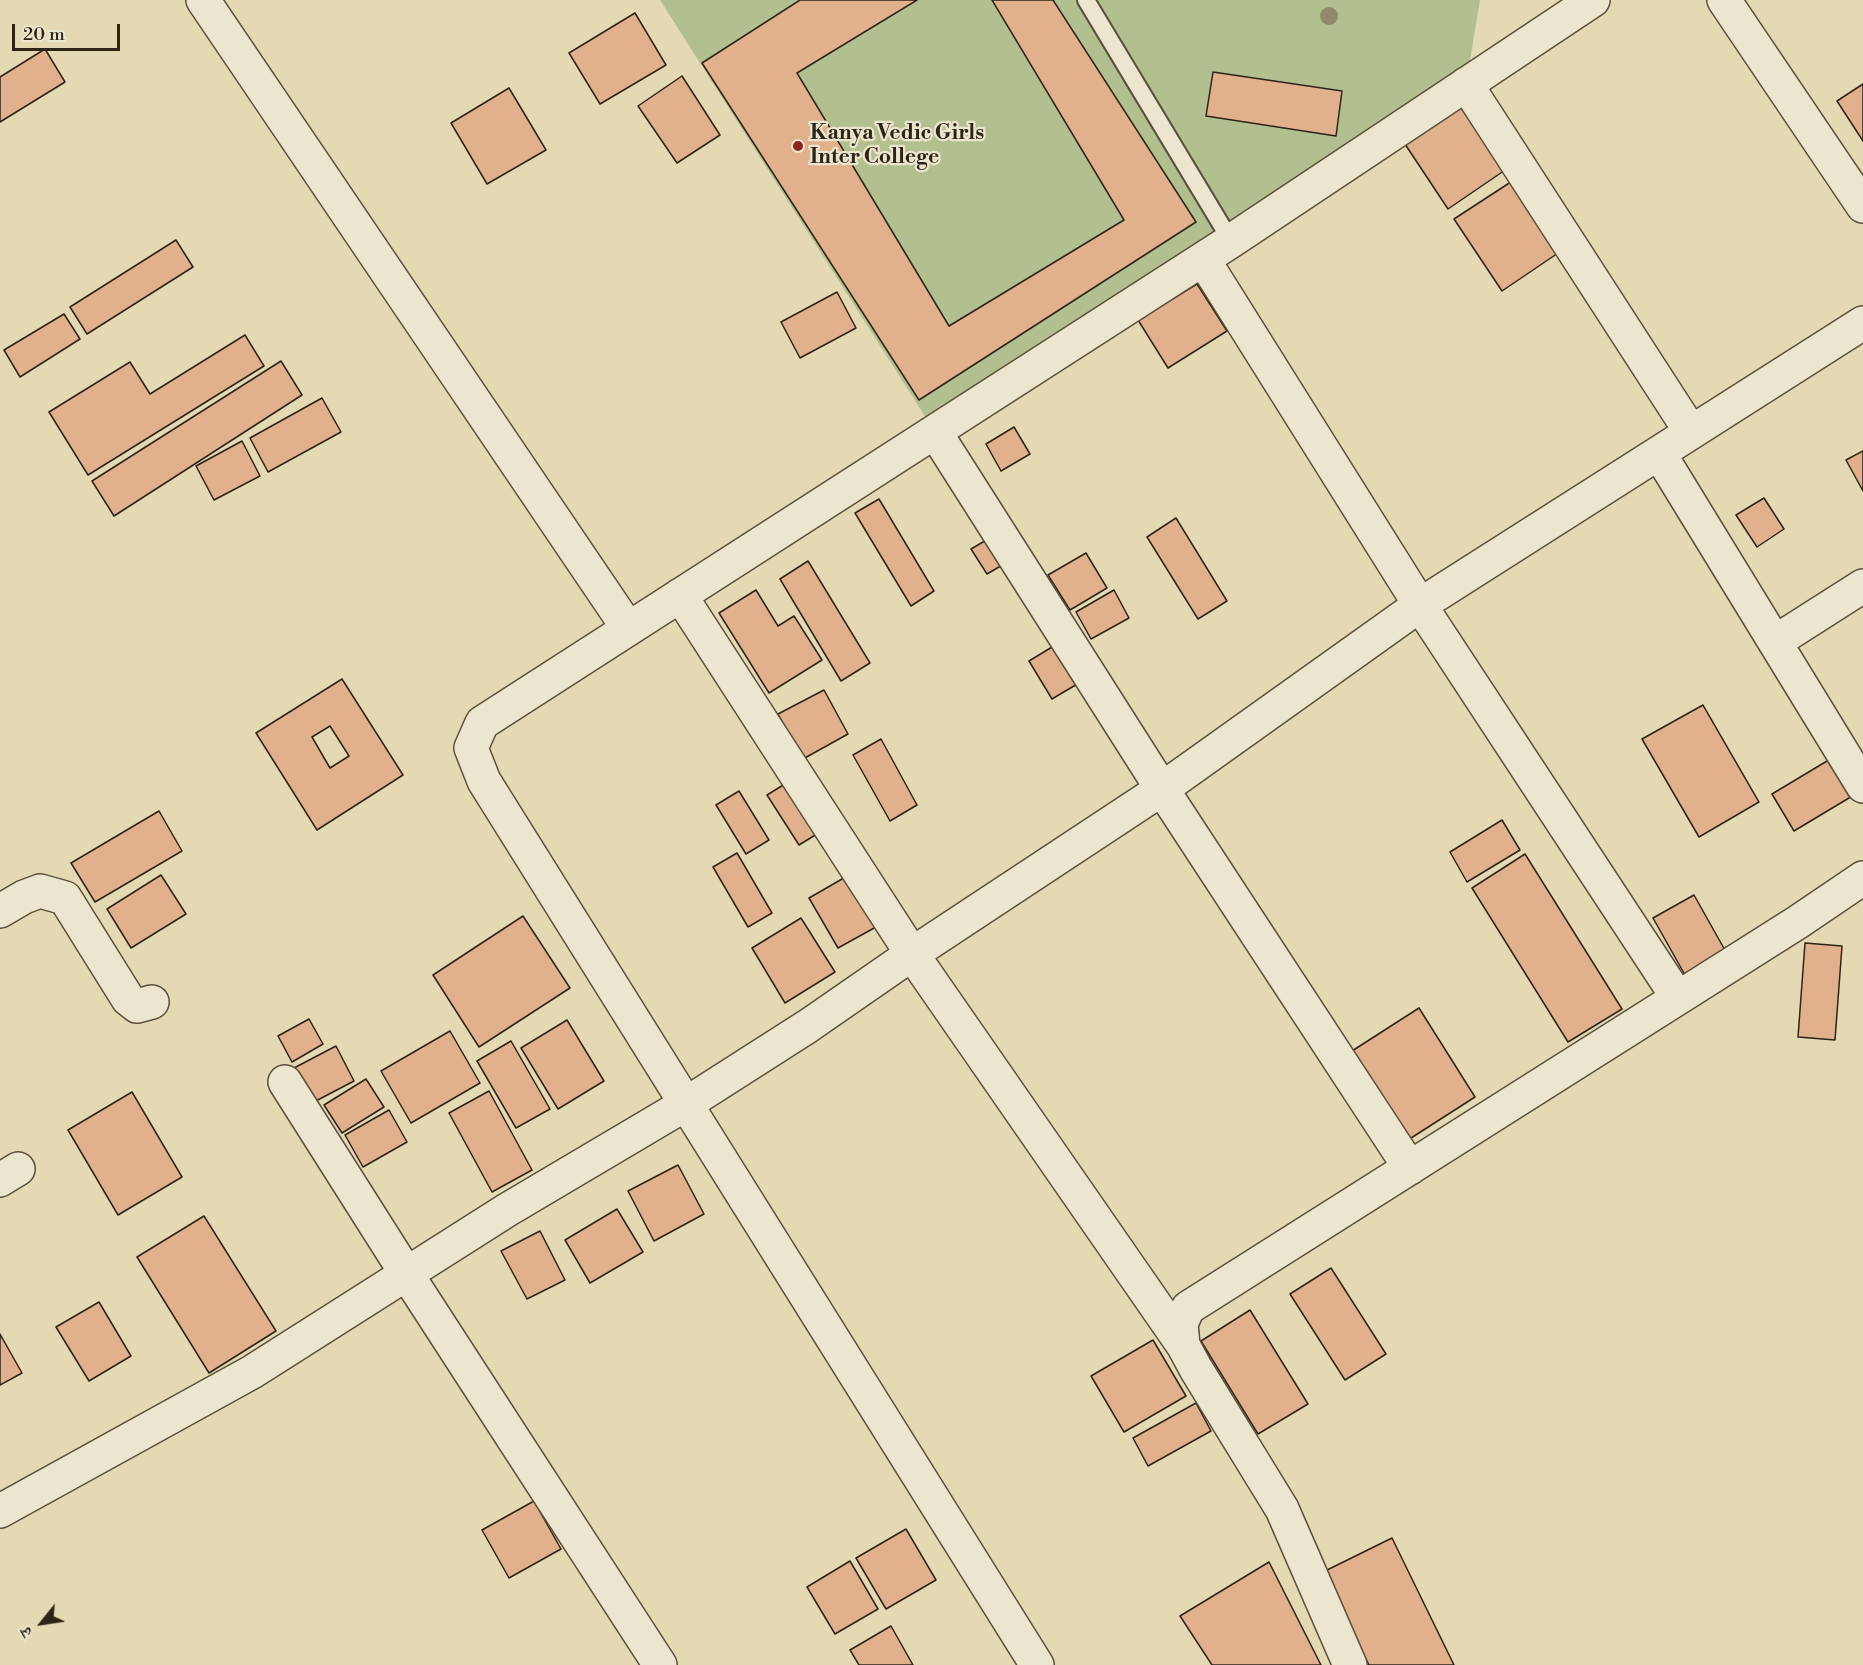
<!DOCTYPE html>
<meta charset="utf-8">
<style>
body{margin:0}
#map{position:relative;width:1863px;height:1665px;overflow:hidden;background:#e4d9b3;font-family:"Libre Bodoni","Noto Serif Devanagari",serif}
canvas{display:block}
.north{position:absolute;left:12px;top:1593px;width:60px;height:60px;-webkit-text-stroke:4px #ede6ce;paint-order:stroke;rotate:240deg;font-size:16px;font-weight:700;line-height:24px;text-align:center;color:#2d2317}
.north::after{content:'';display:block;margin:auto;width:21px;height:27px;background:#2d2317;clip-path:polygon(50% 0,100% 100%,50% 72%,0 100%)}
.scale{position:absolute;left:12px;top:24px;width:108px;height:27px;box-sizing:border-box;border:3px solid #2d2317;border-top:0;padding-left:8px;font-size:18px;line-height:21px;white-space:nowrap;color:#2d2317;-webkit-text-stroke:4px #ede6ce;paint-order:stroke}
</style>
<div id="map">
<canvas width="1863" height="1665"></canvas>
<div class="north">उ</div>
<div class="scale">20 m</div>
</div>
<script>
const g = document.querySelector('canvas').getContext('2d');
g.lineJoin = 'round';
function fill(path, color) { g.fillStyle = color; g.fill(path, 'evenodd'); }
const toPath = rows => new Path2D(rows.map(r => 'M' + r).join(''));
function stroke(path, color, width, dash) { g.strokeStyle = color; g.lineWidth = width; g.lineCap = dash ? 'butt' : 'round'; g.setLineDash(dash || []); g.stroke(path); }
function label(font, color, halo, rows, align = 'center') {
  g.font = font + ' "Libre Bodoni",serif'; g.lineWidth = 4.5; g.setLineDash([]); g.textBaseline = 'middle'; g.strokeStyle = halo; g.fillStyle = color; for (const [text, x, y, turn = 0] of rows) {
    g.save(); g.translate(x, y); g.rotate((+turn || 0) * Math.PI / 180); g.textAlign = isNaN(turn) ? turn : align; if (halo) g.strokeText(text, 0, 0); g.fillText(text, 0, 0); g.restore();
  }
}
const green = toPath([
 [660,0,1480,0,1466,84,935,432]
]);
const building = toPath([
 [800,0,917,0,797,73,949,326,1124,220,992,0,1053,0,1196,222,919,400,702,63,800,0],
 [635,13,666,65,600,104,569,53,635,13],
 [45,49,65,82,0,122,0,77,45,49],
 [1213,72,1342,91,1336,136,1206,116,1213,72],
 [682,76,720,135,677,163,638,106,682,76],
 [1863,84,1863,141,1837,101,1863,84],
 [509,88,546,150,487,184,451,123,509,88],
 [1460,90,1511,166,1448,209,1397,132,1460,90],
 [1520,176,1567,247,1502,291,1454,219,1520,176],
 [176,240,193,267,87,334,70,307,176,240],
 [1197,284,1227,331,1168,368,1138,320,1197,284],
 [837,292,856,328,800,358,781,322,837,292],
 [64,314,80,339,20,377,4,350,64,314],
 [245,335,264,366,88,475,49,412,130,362,150,394,245,335],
 [281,361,302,395,114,516,92,481,281,361],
 [322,398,341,432,268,472,250,438,322,398],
 [1014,427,1030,454,1001,471,986,444,1014,427],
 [242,441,260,476,214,500,196,466,242,441],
 [1863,451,1863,491,1846,460,1863,451],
 [1764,498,1784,529,1757,547,1736,515,1764,498],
 [879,499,934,591,911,606,855,513,879,499],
 [1176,518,1227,601,1198,619,1147,537,1176,518],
 [995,535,1011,560,987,574,971,549,995,535],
 [1086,553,1107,588,1070,610,1048,575,1086,553],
 [808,561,870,663,841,681,780,579,808,561],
 [756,590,778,626,794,616,822,660,769,693,719,613,756,590],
 [1114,590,1129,618,1091,639,1076,612,1114,590],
 [1062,641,1084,680,1052,699,1029,661,1062,641],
 [342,679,403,775,317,830,256,733,342,679],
 [330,726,349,756,330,768,312,737,330,726],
 [824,690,848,734,803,759,778,714,824,690],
 [1703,705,1759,802,1699,837,1642,739,1703,705],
 [881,739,917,805,890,821,853,755,881,739],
 [1832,758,1854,795,1794,831,1772,794,1832,758],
 [793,779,825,829,799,845,767,795,793,779],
 [739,791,769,840,746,854,716,805,739,791],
 [159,811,182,851,95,902,71,863,159,811],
 [1502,820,1520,850,1467,882,1450,852,1502,820],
 [737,853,772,913,748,927,713,867,737,853],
 [1525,854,1622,1009,1568,1042,1472,888,1525,854],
 [856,871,885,922,838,948,809,898,856,871],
 [161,875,186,914,131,948,107,909,161,875],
 [1694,895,1726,952,1685,975,1653,918,1694,895],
 [523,916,570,988,479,1047,433,975,523,916],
 [801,918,835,972,785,1003,752,948,801,918],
 [1805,943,1842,946,1835,1040,1798,1037,1805,943],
 [1419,1008,1475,1097,1408,1140,1352,1051,1419,1008],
 [309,1019,323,1044,292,1062,278,1036,309,1019],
 [567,1020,604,1081,558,1109,521,1048,567,1020],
 [450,1031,480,1083,411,1123,381,1071,450,1031],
 [511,1041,550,1109,516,1128,477,1061,511,1041],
 [336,1046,354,1081,312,1103,294,1068,336,1046],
 [366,1079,384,1107,342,1133,324,1105,366,1079],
 [489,1091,532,1170,492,1192,449,1113,489,1091],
 [132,1092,182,1177,118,1215,68,1130,132,1092],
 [389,1110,407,1142,363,1167,345,1135,389,1110],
 [678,1165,704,1214,654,1241,628,1191,678,1165],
 [617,1209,643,1252,590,1283,565,1240,617,1209],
 [204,1216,276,1331,209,1373,137,1257,204,1216],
 [540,1231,565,1280,527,1299,501,1251,540,1231],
 [1331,1268,1386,1354,1345,1380,1290,1294,1331,1268],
 [99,1302,131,1356,89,1381,56,1327,99,1302],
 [1250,1310,1308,1404,1258,1434,1201,1341,1250,1310],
 [0,1334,22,1373,0,1385,0,1334],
 [1153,1340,1186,1396,1124,1432,1091,1376,1153,1340],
 [1196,1403,1211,1431,1148,1466,1133,1438,1196,1403],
 [534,1501,561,1549,509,1578,482,1530,534,1501],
 [906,1529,936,1580,886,1609,856,1558,906,1529],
 [1392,1538,1454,1665,1369,1665,1323,1572,1392,1538],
 [850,1561,878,1609,835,1634,807,1587,850,1561],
 [1269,1562,1321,1665,1212,1665,1180,1616,1269,1562],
 [891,1626,913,1665,859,1665,850,1650,891,1626]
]);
const service = toPath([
 [1086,0,1231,241]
]);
const minor = toPath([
 [203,0,628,628],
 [1724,0,1863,206],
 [1466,84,1691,432],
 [1203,259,1420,605,1678,998],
 [935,432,1162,789,1410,1168],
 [1659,453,1863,786],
 [680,595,912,954,1183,1345],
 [1775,642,1863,586],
 [0,911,24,897,40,891,65,898,128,999,137,1006,152,1002],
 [285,1082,406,1273,660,1665],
 [0,1180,18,1169],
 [0,1511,252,1372,507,1210,686,1104,808,1026,912,954,1162,789,1420,605,1863,323],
 [1037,1665,484,781,471,748,482,723,1231,241,1593,0],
 [1350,1665,1282,1509,1196,1369,1183,1345,1181,1324,1188,1308,1798,922,1863,878]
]);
const trees = [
 [1329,16]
];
const markers = [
 [798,146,6,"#8f2418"]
];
const poiNames = [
 ["Kanya Vedic Girls",810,134],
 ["Inter College",810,158]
];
fill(green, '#b2bf8e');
fill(building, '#e0b18c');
stroke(building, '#2d2317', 1.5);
stroke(service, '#5b503e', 20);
stroke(minor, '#5b503e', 36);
stroke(service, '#ede6ce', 16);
stroke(minor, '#ede6ce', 33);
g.fillStyle = '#928a6e';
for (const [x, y] of trees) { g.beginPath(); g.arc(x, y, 9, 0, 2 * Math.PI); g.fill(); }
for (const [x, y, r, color] of markers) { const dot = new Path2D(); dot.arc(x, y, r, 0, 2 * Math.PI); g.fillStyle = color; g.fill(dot); stroke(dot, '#ede6ce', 2); }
label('bold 21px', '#2d2317', '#ede6ce', poiNames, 'left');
</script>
